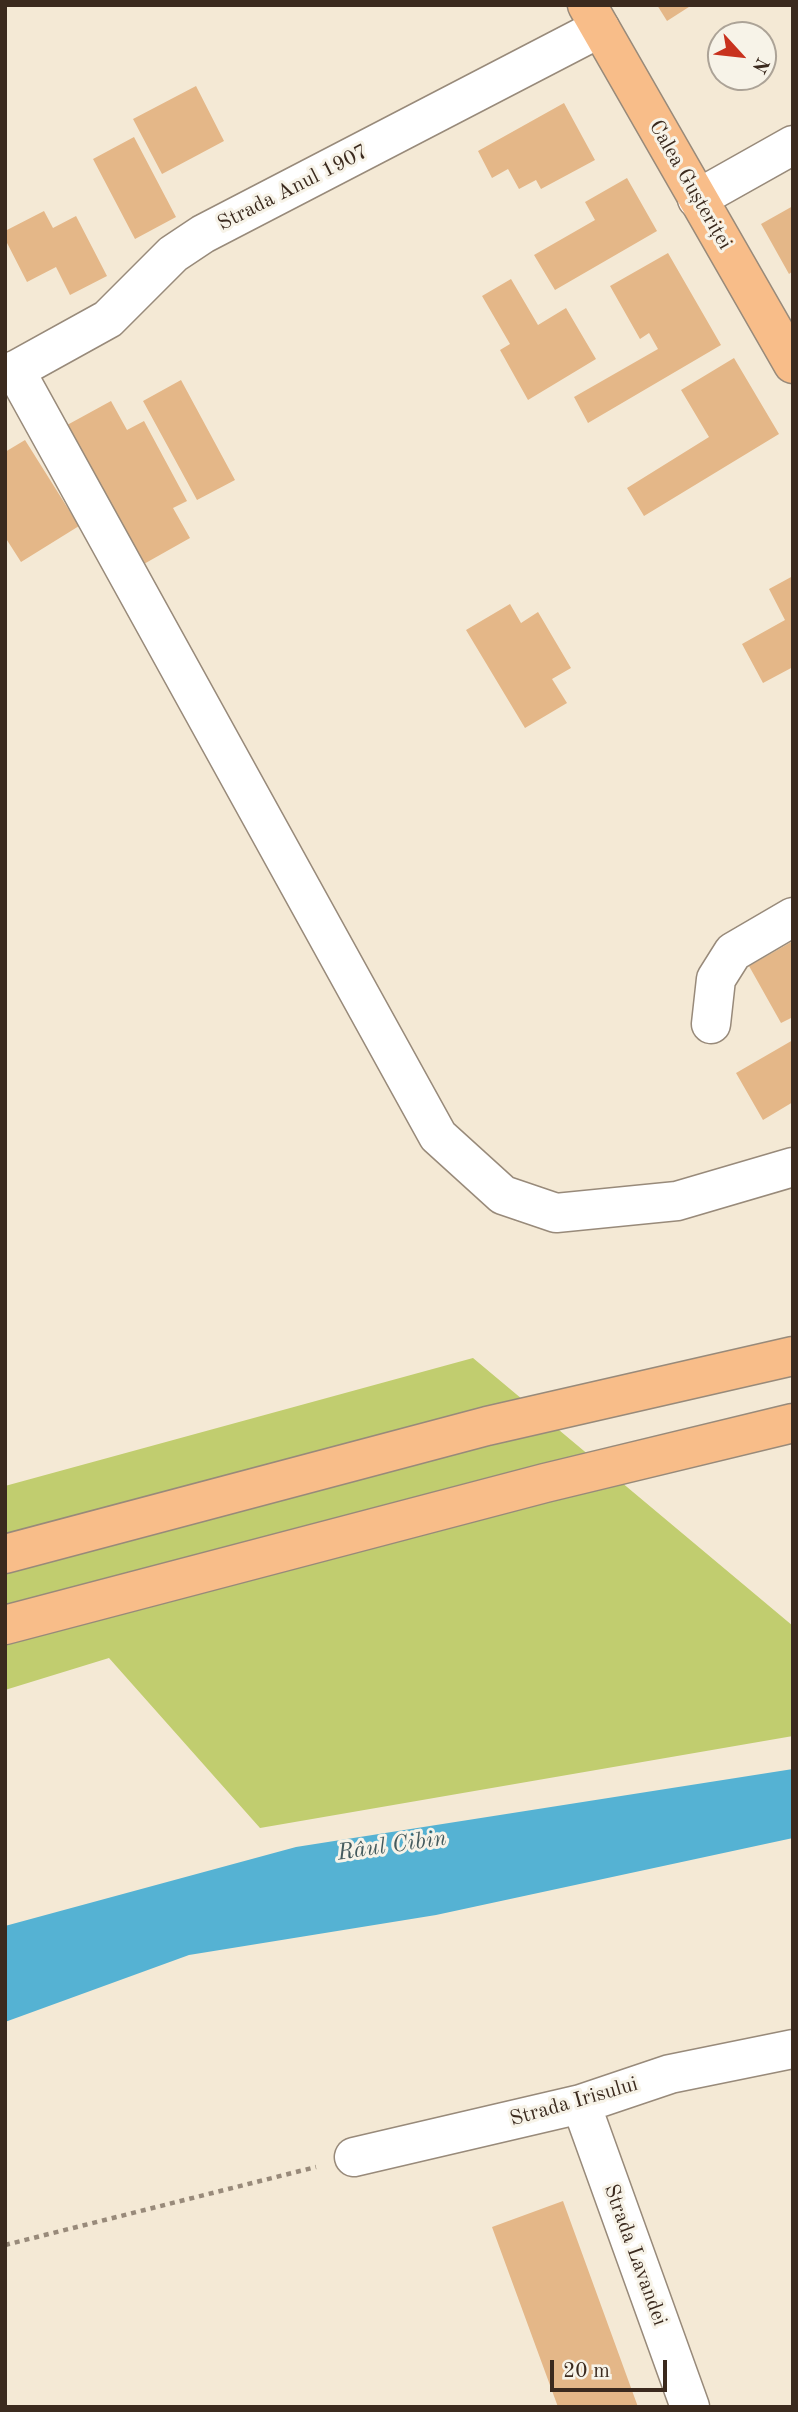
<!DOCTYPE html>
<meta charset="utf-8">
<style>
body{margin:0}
#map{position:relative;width:798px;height:2412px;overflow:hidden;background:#f4e9d5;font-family:"Old Standard TT",serif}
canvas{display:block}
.frame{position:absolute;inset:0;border:7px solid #3b2a1e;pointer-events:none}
.north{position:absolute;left:707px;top:21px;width:70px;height:70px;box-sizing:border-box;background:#f7f3e8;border:2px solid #aca397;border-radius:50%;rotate:117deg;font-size:19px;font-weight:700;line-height:28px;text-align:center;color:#3b2a1e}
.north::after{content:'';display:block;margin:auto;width:24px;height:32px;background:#c8321e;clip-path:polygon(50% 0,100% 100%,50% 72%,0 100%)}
.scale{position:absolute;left:550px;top:2360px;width:117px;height:32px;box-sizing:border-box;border:4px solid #3b2a1e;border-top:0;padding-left:9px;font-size:21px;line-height:24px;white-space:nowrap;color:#3b2a1e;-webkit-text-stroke:5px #f7f3e8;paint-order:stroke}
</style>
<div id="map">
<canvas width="798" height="2412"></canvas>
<div class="frame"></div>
<div class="north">N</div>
<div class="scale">20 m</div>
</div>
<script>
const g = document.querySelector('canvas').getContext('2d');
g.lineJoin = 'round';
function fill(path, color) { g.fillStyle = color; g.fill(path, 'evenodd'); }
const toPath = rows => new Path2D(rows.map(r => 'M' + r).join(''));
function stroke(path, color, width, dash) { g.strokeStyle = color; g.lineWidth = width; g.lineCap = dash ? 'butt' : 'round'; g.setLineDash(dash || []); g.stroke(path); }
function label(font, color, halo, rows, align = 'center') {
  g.font = font + ' "Old Standard TT",serif'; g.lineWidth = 6; g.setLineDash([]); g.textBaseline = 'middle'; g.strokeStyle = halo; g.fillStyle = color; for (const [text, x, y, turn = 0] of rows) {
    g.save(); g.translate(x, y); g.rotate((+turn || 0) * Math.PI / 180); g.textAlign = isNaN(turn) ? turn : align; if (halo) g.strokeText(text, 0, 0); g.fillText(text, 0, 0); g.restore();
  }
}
const green = toPath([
 [473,1358,793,1626,793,1736,260,1828,109,1658,5,1690,5,1486]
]);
const water = toPath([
 [793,1769,793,1838,436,1915,189,1955,5,2022,5,1926,296,1847]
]);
const building = toPath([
 [657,5,692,5,667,21],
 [196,86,224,141,162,174,133,119],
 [564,103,595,160,541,189,536,180,519,189,508,169,492,178,478,151],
 [134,137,176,217,135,239,93,159],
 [627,178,657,231,555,290,534,255,595,220,585,202],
 [793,206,793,271,789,274,761,224],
 [44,211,53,228,76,216,107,276,70,295,56,267,27,282,5,239,5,231],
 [668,253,721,345,588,423,574,397,658,349,649,333,640,339,610,286],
 [511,279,538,325,566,308,596,359,528,400,500,350,510,344,482,296],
 [734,358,779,434,644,516,627,488,709,437,681,390],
 [181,380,235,480,197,500,143,401],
 [111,401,127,430,144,421,187,501,173,508,190,538,135,569,58,430],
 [25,440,79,526,21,562,5,537,5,452],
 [793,576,793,667,763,683,742,644,785,620,769,589],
 [510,604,521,623,538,612,571,668,552,679,567,703,525,728,466,630],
 [793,941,793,1017,781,1023,749,966],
 [793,1040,793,1102,763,1120,736,1073],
 [563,2201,638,2407,558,2407,492,2227]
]);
const path = toPath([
 [5,2245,316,2167]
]);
const minor = toPath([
 [697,199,793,145],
 [15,370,438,1136,503,1195,556,1213,677,1201,793,1167],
 [5,376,108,319,173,254,203,234,600,28],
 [711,1024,716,979,733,952,793,917],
 [581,2104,690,2407],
 [354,2157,581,2104,670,2074,793,2049]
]);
const major = toPath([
 [587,5,793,364]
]);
const highway = toPath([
 [5,1554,487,1426,793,1356],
 [5,1625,545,1483,793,1423]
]);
const streetNames = [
 ["Calea Gușteriței",690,185,60],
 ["Strada Anul 1907",293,188,-27],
 ["Strada Irisului",574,2102,-16],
 ["Strada Lavandei",635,2255,70]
];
const waterNames = [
 ["Râul Cibin",392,1846,-8]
];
fill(green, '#c1cd6f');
fill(water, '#55b2d3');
fill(building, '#e4b788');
stroke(minor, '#988a7a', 41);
stroke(major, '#988a7a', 41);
stroke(highway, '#988a7a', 41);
stroke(path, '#988a7a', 4.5, [5, 5]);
stroke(minor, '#fff', 38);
stroke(major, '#f8bd89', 38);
stroke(highway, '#f8bd89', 38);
label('21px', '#3b2a1e', '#f7f3e8', streetNames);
label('italic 23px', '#445a5d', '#f7f3e8', waterNames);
</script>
